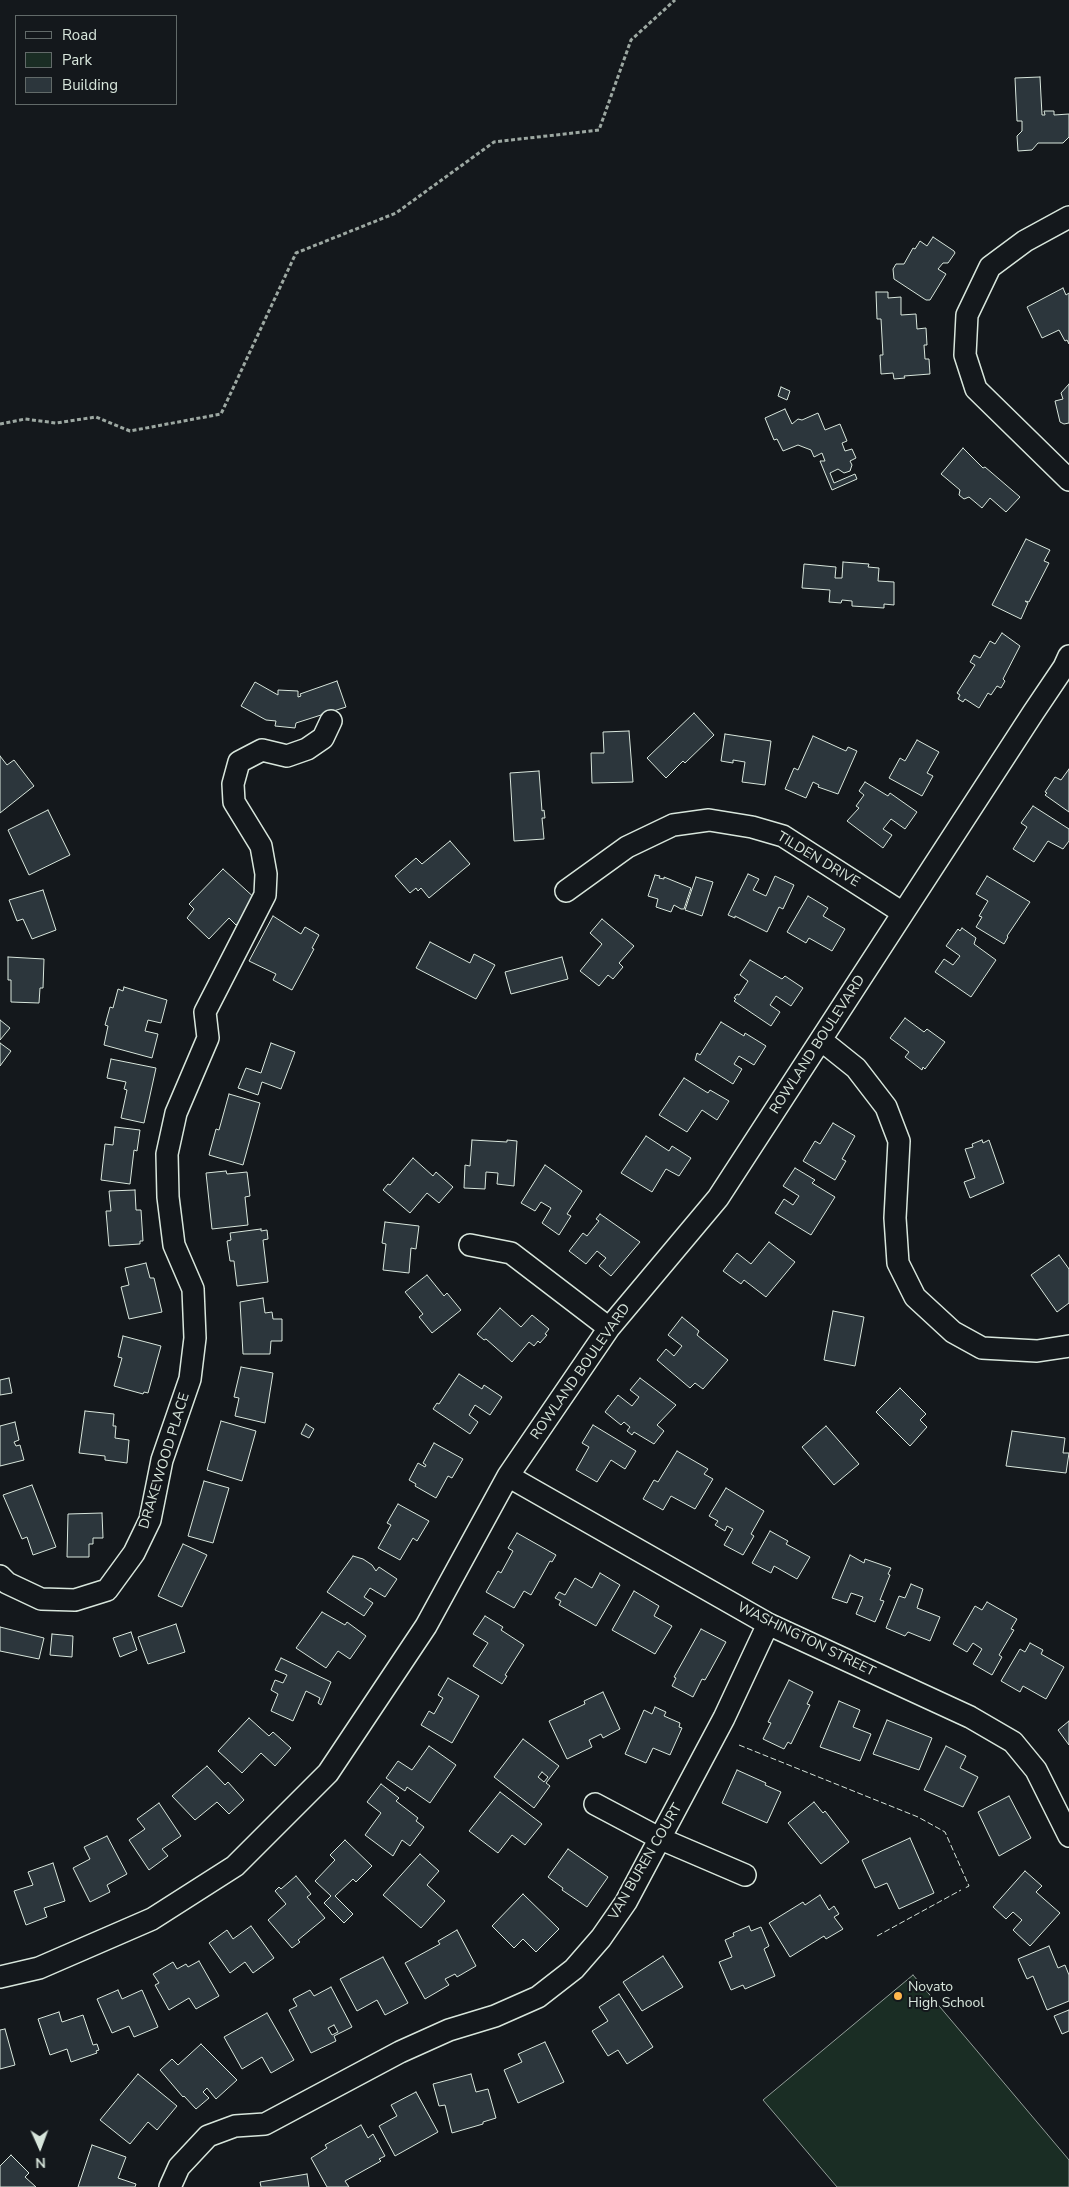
<!DOCTYPE html>
<style>
body{margin:0}
#map{position:relative;width:1069px;height:2187px;overflow:hidden;background:#14181c;font-family:"Nunito Sans",sans-serif}
canvas{display:block}
.legend{position:absolute;left:15px;top:15px;width:162px;height:90px;box-sizing:border-box;background:#14181c;border:1px solid #626a69;margin:0;padding:6px 9px;list-style:none;font-size:15px;color:#d8e6dc}
.legend li{display:flex;align-items:center;gap:10px;height:25px}
.legend b{width:25px;border:1px solid #626a69}
.north{position:absolute;left:15px;top:2122px;width:50px;height:50px;-webkit-text-stroke:4px #14181c;paint-order:stroke;rotate:178deg;font-size:14px;font-weight:700;line-height:20px;text-align:center;color:#d8e6dc}
.north::after{content:'';display:block;margin:auto;width:18px;height:22px;background:#d8e6dc;clip-path:polygon(50% 0,100% 100%,50% 72%,0 100%)}
</style>
<div id="map">
<canvas width="1069" height="2187"></canvas>
<ul class="legend">
<li><b style="height:6px;background:#14181c"></b>Road</li>
<li><b style="height:14px;background:#1a2d24"></b>Park</li>
<li><b style="height:14px;background:#2c363c"></b>Building</li>
</ul>
<div class="north">N</div>
</div>
<script>
const g = document.querySelector('canvas').getContext('2d');
g.lineJoin = 'round';
function fill(path, color) { g.fillStyle = color; g.fill(path, 'evenodd'); }
const toPath = rows => new Path2D(rows.map(r => 'M' + r).join(''));
function stroke(path, color, width, dash) { g.strokeStyle = color; g.lineWidth = width; g.lineCap = dash ? 'butt' : 'round'; g.setLineDash(dash || []); g.stroke(path); }
function label(font, color, halo, rows, align = 'center') {
  g.font = font + ' "Nunito Sans",sans-serif'; g.lineWidth = 4; g.setLineDash([]); g.textBaseline = 'middle'; g.strokeStyle = halo; g.fillStyle = color; for (const [text, x, y, turn = 0] of rows) {
    g.save(); g.translate(x, y); g.rotate((+turn || 0) * Math.PI / 180); g.textAlign = isNaN(turn) ? turn : align; if (halo) g.strokeText(text, 0, 0); g.fillText(text, 0, 0); g.restore();
  }
}
const green = toPath([
 [913,1975,1069,2160,1069,2187,837,2187,763,2100,913,1975]
]);
const building = toPath([
 [1040,77,1042,115,1045,115,1044,111,1054,111,1054,115,1069,114,1069,137,1063,143,1038,143,1032,150,1018,151,1017,136,1022,131,1022,121,1017,121,1015,78,1040,77],
 [933,237,954,251,955,253,948,263,943,263,938,269,946,274,930,300,926,300,894,279,893,269,896,264,904,264,913,248,915,249,920,241,927,246,933,237],
 [1063,288,1066,295,1069,293,1069,344,1067,340,1065,341,1059,330,1042,338,1027,307,1063,288],
 [876,292,888,292,888,298,901,297,901,315,916,314,917,329,926,328,927,345,924,345,925,359,929,359,930,374,904,376,905,378,894,379,893,373,881,374,880,355,883,355,881,319,877,319,876,292],
 [1069,384,1069,423,1064,424,1060,422,1055,401,1063,399,1061,393,1069,384],
 [781,387,790,391,787,400,778,396,781,387],
 [785,409,792,424,798,419,802,420,818,413,825,430,840,424,847,441,842,443,845,451,852,449,856,458,850,461,852,465,850,471,844,473,838,469,830,473,834,483,855,474,857,479,832,490,820,461,825,461,822,453,814,457,811,450,798,445,783,451,777,439,774,440,765,418,785,409],
 [963,448,983,468,985,467,1020,497,1006,512,990,498,982,508,969,497,964,499,959,495,960,490,941,474,963,448],
 [1026,539,1050,550,1044,561,1049,563,1029,602,1025,601,1028,603,1021,619,992,605,1026,539],
 [843,562,869,564,868,567,879,568,878,581,894,582,894,605,884,604,884,608,852,606,852,601,842,600,841,603,829,602,830,590,802,588,804,564,836,567,835,578,842,578,843,562],
 [1002,633,1020,646,1003,679,1005,681,1001,688,997,686,991,695,988,693,979,708,965,699,963,702,958,699,960,695,957,693,975,665,970,662,974,655,980,658,990,641,995,644,1002,633],
 [337,681,346,707,296,723,295,728,275,726,276,721,266,720,241,706,255,682,278,695,278,690,298,691,298,697,301,696,300,694,337,681],
 [694,713,714,735,685,763,683,761,666,778,647,758,694,713],
 [629,731,633,782,592,783,591,753,604,753,603,732,629,731],
 [725,734,771,741,765,785,742,782,745,762,733,760,733,763,721,761,725,734],
 [813,736,846,751,848,747,857,751,838,794,818,787,819,785,813,782,806,798,785,789,794,768,798,770,813,736],
 [917,740,939,752,927,773,933,776,922,796,889,778,900,758,905,761,917,740],
 [0,756,7,765,14,760,34,786,0,813,0,756],
 [1069,769,1069,812,1045,795,1047,793,1045,792,1055,777,1061,780,1069,769],
 [539,771,542,811,544,810,545,818,542,818,544,839,514,841,510,773,539,771],
 [865,782,888,796,890,793,917,812,905,829,891,819,883,829,892,835,883,848,847,821,859,808,856,806,864,795,859,791,865,782],
 [1033,806,1069,829,1069,841,1063,849,1048,841,1034,862,1013,849,1027,827,1021,823,1033,806],
 [48,810,70,855,29,875,8,830,48,810],
 [450,841,470,864,429,898,421,888,418,891,416,888,410,893,395,876,416,858,422,864,450,841],
 [223,869,258,901,236,925,229,918,209,939,187,918,194,909,189,904,223,869],
 [748,874,759,879,753,890,766,896,775,876,794,885,783,909,779,907,767,932,735,916,735,918,728,915,748,874],
 [655,875,660,876,659,878,664,879,664,877,691,888,684,909,681,909,674,905,671,912,656,907,658,899,648,896,655,875],
 [987,876,1030,902,1007,936,1008,937,1004,944,976,927,982,917,979,916,988,901,976,894,987,876],
 [696,877,713,882,702,916,685,910,696,877],
 [43,890,56,930,32,939,23,919,17,921,9,900,43,890],
 [808,896,828,908,823,916,845,929,832,951,809,938,806,943,787,932,808,896],
 [273,916,301,934,305,927,319,935,312,948,314,949,292,990,273,980,276,974,249,961,273,916],
 [602,919,634,946,619,963,623,967,613,979,608,975,599,986,580,971,602,944,590,933,602,919],
 [962,928,976,938,974,944,996,960,971,997,935,972,944,959,953,965,960,956,946,946,958,929,960,931,962,928],
 [430,942,470,963,474,954,495,965,476,999,416,968,430,942],
 [8,957,44,959,43,988,40,988,39,1003,11,1002,11,980,8,980,8,957],
 [562,957,568,979,511,994,505,972,562,957],
 [750,960,782,979,785,976,803,988,791,1006,776,996,770,1005,780,1012,771,1026,734,1001,736,999,734,998,737,994,739,995,748,981,740,975,750,960],
 [124,987,167,1000,161,1023,148,1020,145,1031,158,1034,152,1058,104,1045,108,1026,105,1025,110,1007,113,1008,118,989,123,991,124,987],
 [905,1018,924,1032,927,1029,945,1042,925,1069,923,1067,922,1070,905,1057,909,1052,890,1038,905,1018],
 [0,1020,10,1028,0,1040,0,1020],
 [721,1022,744,1036,745,1033,766,1046,754,1065,739,1056,734,1064,742,1069,733,1084,695,1060,697,1053,700,1055,721,1022],
 [0,1043,11,1051,0,1066,0,1043],
 [271,1043,295,1052,281,1089,262,1082,258,1095,238,1088,246,1068,261,1073,271,1043],
 [111,1059,156,1068,144,1123,121,1118,127,1090,124,1089,126,1082,107,1078,111,1059],
 [684,1078,708,1093,710,1090,729,1101,717,1120,702,1110,687,1132,659,1115,684,1078],
 [229,1094,260,1103,243,1165,209,1155,216,1129,219,1130,229,1094],
 [833,1123,855,1136,842,1159,846,1161,835,1180,803,1161,815,1141,820,1144,833,1123],
 [115,1127,140,1130,137,1151,134,1150,130,1184,101,1180,105,1144,113,1145,115,1127],
 [646,1136,669,1151,672,1146,691,1158,679,1176,666,1169,652,1192,621,1173,646,1136],
 [472,1140,507,1142,507,1140,517,1141,514,1186,497,1184,498,1173,486,1172,485,1189,464,1188,465,1165,470,1166,472,1140],
 [982,1140,983,1143,989,1140,1004,1183,970,1198,964,1182,975,1178,965,1149,973,1147,972,1144,982,1140],
 [413,1158,433,1176,436,1172,453,1187,439,1203,427,1193,410,1213,383,1190,388,1184,390,1185,413,1158],
 [545,1165,582,1191,567,1214,571,1216,559,1235,542,1223,551,1208,541,1202,535,1211,521,1203,545,1165],
 [795,1168,815,1180,812,1183,835,1197,811,1235,775,1213,784,1199,793,1205,799,1196,783,1186,795,1168],
 [226,1171,227,1174,247,1172,250,1196,245,1197,248,1225,212,1229,206,1173,226,1171],
 [135,1190,136,1210,141,1210,143,1241,140,1241,140,1244,109,1246,106,1211,111,1211,109,1191,135,1190],
 [600,1214,640,1242,611,1276,599,1266,606,1258,597,1251,586,1264,569,1251,583,1233,587,1236,599,1221,596,1219,600,1214],
 [385,1222,419,1226,416,1249,411,1248,409,1273,383,1270,386,1244,382,1243,385,1222],
 [261,1229,261,1231,267,1230,268,1239,263,1240,268,1282,237,1286,234,1261,230,1261,227,1241,231,1240,230,1233,261,1229],
 [769,1242,795,1262,766,1297,744,1280,741,1284,723,1271,737,1253,751,1264,769,1242],
 [1059,1255,1069,1269,1069,1303,1057,1312,1031,1275,1059,1255],
 [146,1263,150,1278,154,1278,162,1312,129,1319,121,1287,129,1285,125,1268,146,1263],
 [427,1275,444,1296,447,1293,461,1310,432,1333,419,1317,423,1314,405,1292,427,1275],
 [263,1298,265,1313,272,1312,273,1319,282,1319,282,1341,271,1341,270,1354,243,1354,240,1302,263,1298],
 [500,1308,521,1327,532,1315,549,1329,545,1334,547,1335,540,1343,538,1341,534,1346,529,1342,512,1362,486,1339,484,1340,477,1334,500,1308],
 [833,1311,864,1317,855,1366,824,1360,833,1311],
 [682,1317,699,1331,697,1335,728,1360,703,1389,695,1383,690,1388,657,1360,666,1349,674,1356,682,1346,668,1335,682,1317],
 [123,1336,161,1346,148,1393,144,1392,143,1394,114,1386,122,1358,118,1357,123,1336],
 [241,1367,273,1373,265,1423,235,1416,239,1398,234,1397,241,1367],
 [459,1374,482,1389,484,1385,502,1397,490,1415,475,1405,469,1415,478,1422,470,1434,433,1409,437,1403,439,1404,459,1374],
 [9,1378,12,1393,0,1395,0,1380,9,1378],
 [640,1378,676,1405,657,1425,664,1431,654,1444,634,1432,632,1435,627,1431,630,1427,624,1422,621,1425,605,1412,618,1395,632,1406,639,1397,630,1390,640,1378],
 [900,1388,926,1414,920,1420,927,1427,910,1446,876,1412,900,1388],
 [85,1411,114,1414,113,1426,116,1426,115,1438,129,1440,127,1463,105,1460,105,1456,79,1453,85,1411],
 [221,1421,256,1431,242,1481,207,1470,221,1421],
 [15,1422,19,1440,14,1442,16,1446,20,1445,24,1460,0,1466,0,1426,15,1422],
 [306,1424,314,1429,309,1438,301,1434,306,1424],
 [593,1425,636,1451,625,1469,611,1460,597,1482,576,1470,589,1447,582,1443,593,1425],
 [826,1426,859,1464,834,1485,802,1447,826,1426],
 [1012,1431,1065,1438,1063,1453,1069,1453,1066,1473,1006,1466,1012,1431],
 [434,1443,463,1459,452,1478,448,1476,436,1498,415,1486,416,1484,409,1480,418,1463,425,1467,426,1465,423,1463,434,1443],
 [677,1451,708,1469,704,1474,713,1479,695,1509,671,1496,663,1510,643,1499,654,1480,658,1482,677,1451],
 [204,1481,229,1488,213,1543,188,1536,204,1481],
 [32,1485,56,1547,33,1555,27,1537,22,1539,3,1495,32,1485],
 [726,1488,764,1511,751,1534,754,1536,743,1555,724,1545,733,1529,727,1526,725,1531,715,1525,718,1521,709,1516,726,1488],
 [398,1504,429,1521,417,1541,413,1538,400,1560,378,1548,391,1525,387,1523,398,1504],
 [102,1513,103,1538,93,1538,93,1544,89,1544,89,1557,67,1557,68,1514,102,1513],
 [770,1531,788,1541,786,1544,810,1557,797,1579,774,1566,771,1573,752,1563,770,1531],
 [517,1533,556,1555,552,1562,550,1561,531,1595,524,1591,514,1608,486,1592,498,1571,501,1573,513,1551,508,1548,517,1533],
 [183,1544,207,1555,182,1607,158,1596,183,1544],
 [850,1555,864,1563,865,1559,891,1568,888,1574,890,1575,880,1600,884,1601,875,1622,856,1614,863,1597,851,1593,847,1603,832,1598,850,1555],
 [353,1556,363,1559,372,1565,376,1571,379,1567,397,1579,385,1597,370,1588,364,1597,373,1603,364,1616,327,1592,353,1556],
 [600,1573,620,1585,596,1626,559,1605,561,1601,555,1598,559,1592,565,1595,575,1578,592,1588,600,1573],
 [911,1584,923,1589,917,1608,940,1617,930,1641,908,1632,905,1636,886,1628,899,1596,905,1598,911,1584],
 [634,1591,659,1606,654,1616,672,1626,655,1654,612,1630,634,1591],
 [987,1602,1017,1619,1011,1629,1014,1630,999,1655,1002,1657,992,1675,973,1664,982,1649,973,1643,967,1652,953,1644,975,1606,982,1610,987,1602],
 [322,1612,345,1625,347,1622,366,1636,350,1659,338,1651,326,1668,296,1648,322,1612],
 [485,1616,503,1627,501,1630,524,1645,505,1675,507,1676,502,1684,473,1666,488,1643,473,1634,485,1616],
 [176,1624,185,1652,148,1664,138,1637,176,1624],
 [0,1627,44,1638,39,1659,0,1651,0,1627],
 [701,1629,726,1642,709,1673,705,1680,702,1679,693,1697,672,1686,676,1678,674,1677,701,1629],
 [131,1632,137,1650,120,1657,113,1638,131,1632],
 [52,1634,73,1636,72,1657,50,1655,52,1634],
 [1030,1643,1043,1650,1041,1654,1064,1667,1046,1699,1023,1686,1020,1692,1001,1681,1020,1649,1025,1652,1030,1643],
 [281,1658,331,1682,321,1705,318,1703,320,1698,306,1691,293,1721,271,1711,278,1694,271,1690,275,1680,283,1683,287,1675,275,1670,281,1658],
 [448,1678,479,1696,452,1743,421,1725,429,1711,434,1714,443,1698,438,1695,448,1678],
 [789,1680,813,1692,807,1704,810,1705,791,1744,788,1742,784,1749,763,1739,771,1723,768,1722,789,1680],
 [603,1692,620,1729,603,1738,601,1734,589,1740,592,1747,567,1759,549,1721,585,1704,584,1701,603,1692],
 [839,1701,860,1710,853,1727,871,1734,860,1761,820,1747,839,1701],
 [655,1707,666,1712,664,1716,680,1723,679,1727,682,1728,670,1755,653,1748,646,1763,625,1754,644,1710,652,1714,655,1707],
 [249,1718,269,1736,273,1732,291,1748,275,1766,261,1753,242,1773,218,1751,249,1718],
 [887,1720,932,1738,919,1770,873,1754,887,1720],
 [1069,1721,1069,1745,1058,1730,1069,1721],
 [523,1739,559,1766,546,1783,550,1786,534,1808,494,1777,523,1739],
 [542,1772,548,1777,544,1782,538,1777,542,1772],
 [429,1746,456,1765,430,1803,407,1787,405,1791,386,1778,398,1761,412,1770,429,1746],
 [946,1746,966,1756,960,1768,978,1777,963,1807,924,1790,946,1746],
 [207,1766,225,1785,228,1782,244,1800,229,1814,217,1802,195,1820,172,1796,207,1766],
 [737,1770,766,1783,765,1785,781,1792,767,1823,722,1803,737,1770],
 [381,1784,399,1798,396,1801,418,1818,416,1821,424,1827,410,1846,402,1840,393,1856,365,1835,381,1813,367,1802,381,1784],
 [500,1792,542,1824,525,1845,512,1835,498,1853,469,1831,500,1792],
 [1009,1796,1031,1838,999,1856,978,1812,1009,1796],
 [814,1802,823,1813,825,1811,849,1842,821,1864,788,1823,814,1802],
 [159,1803,181,1836,162,1849,168,1856,149,1870,129,1840,145,1829,137,1819,159,1803],
 [107,1836,127,1874,107,1885,110,1892,90,1902,73,1868,90,1859,84,1847,107,1836],
 [910,1838,934,1893,899,1909,887,1883,875,1888,862,1860,910,1838],
 [345,1840,372,1866,356,1882,353,1879,335,1896,353,1914,344,1923,324,1903,331,1896,315,1881,335,1860,330,1855,345,1840],
 [568,1849,608,1877,587,1907,562,1890,563,1888,548,1877,568,1849],
 [420,1854,439,1871,427,1885,445,1901,421,1928,383,1895,420,1854],
 [53,1863,65,1901,44,1908,47,1917,26,1925,14,1891,33,1885,28,1872,53,1863],
 [1025,1871,1042,1886,1036,1892,1060,1913,1030,1946,1013,1930,1022,1920,1013,1912,1006,1919,993,1907,1025,1871],
 [296,1876,311,1894,307,1897,325,1918,298,1940,300,1942,292,1948,268,1920,286,1904,275,1891,279,1887,281,1889,296,1876],
 [523,1894,559,1929,536,1952,523,1939,514,1948,492,1926,523,1894],
 [820,1895,829,1910,834,1906,839,1914,834,1917,843,1929,826,1939,824,1936,790,1957,769,1923,803,1902,805,1905,820,1895],
 [251,1926,274,1958,253,1973,245,1962,230,1973,209,1943,227,1930,233,1939,251,1926],
 [749,1926,751,1931,761,1927,769,1946,764,1949,775,1976,745,1989,743,1985,731,1990,719,1962,732,1957,725,1940,734,1936,733,1933,749,1926],
 [457,1930,476,1966,457,1977,455,1974,445,1979,449,1985,425,1999,405,1963,440,1944,438,1941,457,1930],
 [1049,1946,1058,1968,1065,1965,1069,1975,1069,2001,1047,2010,1033,1976,1027,1979,1018,1959,1049,1946],
 [663,1956,683,1987,642,2011,623,1982,663,1956],
 [383,1957,408,2003,385,2015,377,2000,357,2011,340,1979,383,1957],
 [199,1961,219,1996,196,2009,189,1998,169,2010,155,1985,159,1983,153,1974,173,1962,177,1969,186,1964,188,1967,199,1961],
 [331,1987,352,2027,334,2036,336,2041,311,2053,289,2010,297,2006,293,1999,310,1990,314,1996,331,1987],
 [334,2025,338,2032,332,2035,328,2028,334,2025],
 [118,1990,122,1999,142,1990,158,2027,134,2037,129,2026,112,2033,97,1999,118,1990],
 [619,1994,653,2047,627,2064,618,2050,608,2056,592,2031,608,2021,599,2007,619,1994],
 [1069,2010,1069,2031,1062,2034,1054,2016,1069,2010],
 [59,2012,62,2022,83,2015,93,2045,97,2044,99,2050,96,2051,97,2053,71,2062,67,2049,50,2055,38,2019,59,2012],
 [267,2013,294,2060,271,2073,262,2057,242,2069,224,2037,267,2013],
 [5,2029,15,2065,0,2069,0,2030,5,2029],
 [545,2042,564,2082,518,2103,504,2070,522,2062,518,2054,545,2042],
 [201,2044,237,2080,216,2099,207,2088,203,2092,209,2098,196,2109,184,2096,183,2097,160,2070,172,2059,178,2065,201,2044],
 [138,2074,177,2106,157,2130,148,2122,130,2144,100,2120,138,2074],
 [471,2074,476,2092,488,2089,496,2118,483,2122,483,2124,452,2133,445,2105,439,2106,433,2084,471,2074],
 [416,2092,438,2132,395,2156,379,2126,397,2116,391,2105,416,2092],
 [361,2125,368,2138,373,2134,385,2156,379,2159,381,2161,345,2181,349,2187,327,2187,311,2158,327,2148,325,2145,361,2125],
 [92,2145,126,2157,118,2178,136,2184,135,2187,78,2187,92,2145],
 [11,2155,29,2173,25,2177,36,2187,0,2187,0,2166,11,2155],
 [307,2174,309,2187,261,2187,260,2182,307,2174]
]);
const path = toPath([
 [0,424,25,419,56,423,96,417,130,431,221,414,296,253,396,213,494,142,599,130,631,40,675,0]
]);
const minor = toPath([
 [1069,217,1025,241,990,267,967,315,965,355,976,389,1069,480],
 [566,891,627,847,673,825,709,820,752,827,783,836,903,913],
 [821,1040,856,1068,886,1107,899,1141,895,1218,898,1263,915,1297,953,1332,982,1348,1037,1351,1069,1346],
 [470,1245,511,1253,609,1328],
 [508,1476,768,1624,970,1717,1013,1742,1036,1770,1069,1836],
 [0,1576,7,1583,41,1599,75,1600,107,1590,134,1553,150,1520,162,1460,190,1379,195,1338,193,1289,174,1245,168,1197,167,1154,176,1113,208,1038,205,1012,265,895,266,874,261,846,234,802,233,784,239,762,262,750,287,756,307,749,323,738,331,721],
 [595,1804,661,1839,745,1875],
 [0,1977,39,1968,152,1919,235,1866,328,1773,426,1626,508,1476,609,1328,718,1198,1033,713,1064,667,1069,656],
 [170,2187,179,2167,208,2136,235,2126,265,2124,400,2052,449,2030,495,2016,538,1997,574,1969,601,1938,626,1902,724,1718,768,1624]
]);
const fence = toPath([
 [739,1745,918,1817,945,1832,969,1886,965,1888],
 [877,1936,961,1890]
]);
const markers = [
 [898,1996,5,"#ffb74d"]
];
const streetNames = [
 ["TILDEN DRIVE",818,860,31],
 ["ROWLAND BOULEVARD",818,1045,-57],
 ["ROWLAND BOULEVARD",581,1372,-55],
 ["DRAKEWOOD PLACE",165,1461,-73],
 ["WASHINGTON STREET",806,1640,26],
 ["VAN BUREN COURT",646,1862,-60]
];
const poiNames = [
 ["Novato",908,1988],
 ["High School",908,2004]
];
fill(green, '#1a2d24');
stroke(green, '#939e99', 1);
fill(building, '#2c363c');
stroke(building, '#d8e6dc', 1);
stroke(minor, '#d8e6dc', 24);
stroke(path, '#9da8a2', 3, [4, 2.5]);
stroke(minor, '#14181c', 21);
stroke(fence, '#d8e6dc', 1, [6, 2.5]);
for (const [x, y, r, color] of markers) { const dot = new Path2D(); dot.arc(x, y, r, 0, 2 * Math.PI); g.fillStyle = color; g.fill(dot); stroke(dot, '#14181c', 2); }
label('14px', '#d8e6dc', '#14181c', streetNames);
label('14px', '#d8e6dc', '#14181c', poiNames, 'left');
</script>
